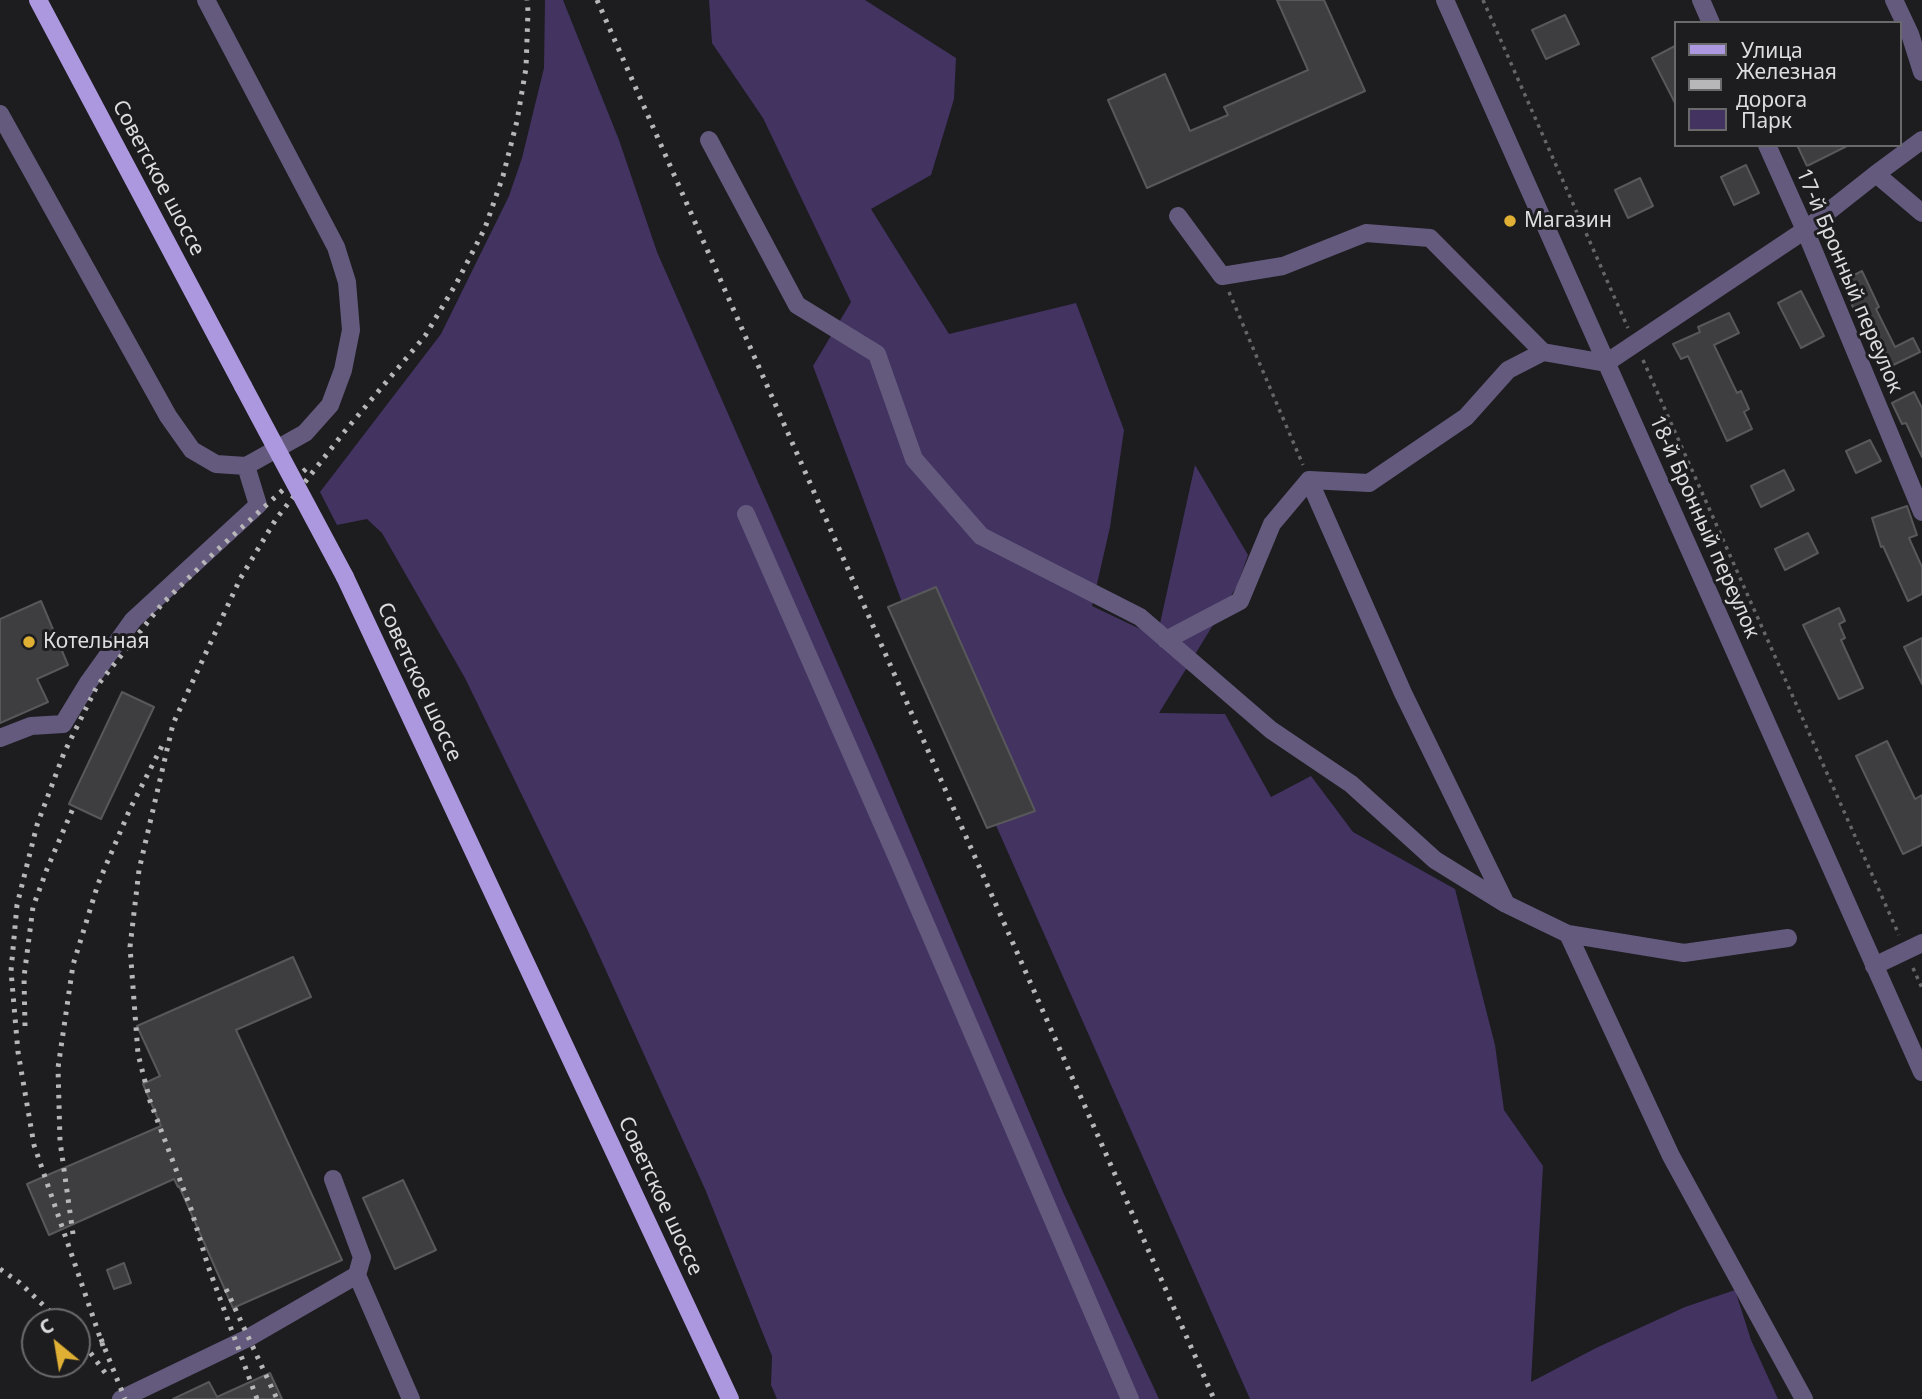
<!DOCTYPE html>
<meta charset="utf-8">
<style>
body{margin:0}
#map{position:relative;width:1922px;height:1399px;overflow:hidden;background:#1d1c1f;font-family:"Noto Sans",sans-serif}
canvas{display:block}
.legend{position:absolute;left:1674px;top:21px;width:228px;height:126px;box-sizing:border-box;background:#1d1c1f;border:2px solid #6a696b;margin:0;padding:9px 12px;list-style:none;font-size:21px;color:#dddcde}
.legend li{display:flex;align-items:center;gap:14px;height:35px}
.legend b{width:35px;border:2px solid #6a696b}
.north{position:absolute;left:21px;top:1308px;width:70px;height:70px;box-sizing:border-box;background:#1d1c1f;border:2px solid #6a696b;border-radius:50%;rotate:330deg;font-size:19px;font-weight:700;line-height:28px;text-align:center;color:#dddcde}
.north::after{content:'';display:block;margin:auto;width:24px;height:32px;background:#dfb034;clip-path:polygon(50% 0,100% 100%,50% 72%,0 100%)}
</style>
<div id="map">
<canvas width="1922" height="1399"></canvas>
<ul class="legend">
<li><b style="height:9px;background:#ac98df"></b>Улица</li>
<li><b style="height:9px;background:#b7b6b8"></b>Железная дорога</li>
<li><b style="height:19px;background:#423361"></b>Парк</li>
</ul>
<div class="north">С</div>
</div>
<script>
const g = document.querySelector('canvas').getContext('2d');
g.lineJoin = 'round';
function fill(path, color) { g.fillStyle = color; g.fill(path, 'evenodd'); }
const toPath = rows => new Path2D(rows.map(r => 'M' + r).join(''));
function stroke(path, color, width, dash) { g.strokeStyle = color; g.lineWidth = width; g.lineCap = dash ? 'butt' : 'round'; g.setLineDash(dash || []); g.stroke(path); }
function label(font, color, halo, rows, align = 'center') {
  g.font = font + ' "Noto Sans",sans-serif'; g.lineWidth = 6; g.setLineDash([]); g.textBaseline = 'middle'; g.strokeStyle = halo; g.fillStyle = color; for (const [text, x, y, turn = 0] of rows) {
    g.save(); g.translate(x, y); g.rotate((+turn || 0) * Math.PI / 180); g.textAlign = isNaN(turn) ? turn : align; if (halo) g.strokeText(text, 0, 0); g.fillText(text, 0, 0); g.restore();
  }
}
const green = toPath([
 [545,0,563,0,619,140,657,252,880,760,1063,1192,1159,1399,777,1399,771,1385,772,1356,705,1189,588,931,465,678,382,533,367,519,337,525,320,492,441,334,509,196,522,158,544,68],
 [709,0,865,0,956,58,954,99,931,175,871,209,949,334,1076,303,1124,430,1110,527,1092,606,1157,637,1195,465,1248,555,1237,586,1159,713,1225,714,1271,797,1311,776,1353,832,1455,889,1495,1045,1504,1110,1543,1166,1531,1382,1596,1348,1685,1307,1735,1290,1751,1340,1778,1399,1250,1399,929,674,813,366,851,302,763,118,712,43]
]);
const building = toPath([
 [1277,0,1324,0,1365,91,1147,188,1108,100,1165,74,1190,131,1228,115,1224,107,1308,70,1277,0],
 [1565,15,1579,44,1546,59,1532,30,1565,15],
 [1675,46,1675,103,1652,58,1675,46],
 [1797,145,1849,145,1807,166,1797,145],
 [1746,165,1759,193,1734,205,1721,177,1746,165],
 [1640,178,1653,206,1628,218,1615,190,1640,178],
 [1862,271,1879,307,1876,309,1895,347,1913,338,1920,352,1883,370,1841,282,1862,271],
 [1801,291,1824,336,1801,348,1778,303,1801,291],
 [1729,313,1739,333,1714,345,1737,393,1741,391,1749,409,1744,412,1752,429,1727,441,1688,356,1681,359,1673,344,1700,332,1698,327,1729,313],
 [1914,392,1922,408,1922,457,1906,423,1902,424,1892,403,1914,392],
 [1870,440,1881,461,1856,473,1846,451,1870,440],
 [1784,470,1794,490,1761,507,1751,486,1784,470],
 [1907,506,1917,535,1909,538,1922,567,1922,594,1908,601,1883,546,1881,547,1872,518,1907,506],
 [1808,533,1818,553,1785,570,1775,549,1808,533],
 [936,587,1035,811,987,828,888,607,936,587],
 [41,601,68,665,37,679,48,702,0,723,0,619,41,601],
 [1839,608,1845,621,1839,624,1845,638,1841,640,1863,688,1839,699,1803,625,1839,608],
 [1922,638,1922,684,1904,647,1922,638],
 [122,692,154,707,101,819,69,804,122,692],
 [1887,741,1915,799,1922,795,1922,845,1903,854,1856,756,1887,741],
 [293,957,311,997,236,1030,342,1260,233,1308,179,1186,178,1187,174,1179,49,1235,27,1184,161,1126,143,1084,160,1076,137,1026,293,957],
 [403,1180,436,1250,395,1269,363,1198,403,1180],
 [124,1263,131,1283,114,1289,107,1270,124,1263],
 [270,1373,282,1399,173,1399,209,1382,217,1397,270,1373]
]);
const path = toPath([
 [1483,0,1628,328],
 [1229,292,1303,465],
 [1643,360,1899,935],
 [1913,968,1922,988]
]);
const minor = toPath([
 [1445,0,1922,1072],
 [1701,0,1711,23],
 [1894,0,1910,34,1922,72],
 [0,114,168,416,192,450,216,464,246,466,305,433,330,405,343,370,351,330,347,282,336,247,206,0],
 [709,140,797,305,877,354,914,459,981,536,1140,617,1271,730,1351,784,1435,860,1506,904,1568,934,1684,953,1788,938],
 [1767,145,1805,230,1922,512],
 [1876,174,1922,213],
 [1178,216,1222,276,1283,266,1366,233,1430,238,1543,352,1606,363,1805,230,1876,174,1922,140],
 [1309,480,1403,693,1506,904],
 [746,514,899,862,1130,1399],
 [1166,640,1240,601,1272,524,1309,480,1369,483,1466,417,1508,370,1543,352],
 [0,738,31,726,63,724,88,683,133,620,258,505,246,466],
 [1568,934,1671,1156,1804,1399],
 [1874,966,1922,943],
 [333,1179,362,1257,357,1275,411,1399],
 [121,1399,248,1338,357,1275]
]);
const major = toPath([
 [38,0,243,386],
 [345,577,730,1399]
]);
const rail = toPath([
 [597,0,1214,1399],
 [25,1026,24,977,33,907,47,869,74,806],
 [73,1234,60,1141,58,1068,73,965,98,884,130,809,162,746],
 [0,1269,20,1283,61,1322],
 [226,1289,277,1399],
 [77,1337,84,1344,109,1378],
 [101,1339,125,1399],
 [103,1346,34,1145,18,1052,11,971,17,905,37,825,64,753,97,686,162,604,216,551,307,468],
 [257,1399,208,1266,191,1209,150,1101,138,1054,130,947,139,870,173,724,240,579,276,519,345,431,425,336,456,284,485,228,503,176,517,121,526,68,528,11,527,0]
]);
const majorBridge = toPath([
 [243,386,345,577]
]);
const markers = [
 [1510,221,7,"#dfb034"],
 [29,642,7,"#dfb034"]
];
const streetNames = [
 ["Советское шоссе",158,178,62],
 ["17-й Бронный переулок",1849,281,67],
 ["18-й Бронный переулок",1704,527,66],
 ["Советское шоссе",419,682,65],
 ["Советское шоссе",660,1196,65]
];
const poiNames = [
 ["Магазин",1524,221],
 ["Котельная",43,642]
];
fill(green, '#423361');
fill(building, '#3e3d40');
stroke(building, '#58585b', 2);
stroke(path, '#666568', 3.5, [3.5, 5]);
stroke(minor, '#645a7d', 18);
stroke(major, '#ac98df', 18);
stroke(rail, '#b7b6b8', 5, [3.5, 7]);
stroke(majorBridge, '#ac98df', 18);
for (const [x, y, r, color] of markers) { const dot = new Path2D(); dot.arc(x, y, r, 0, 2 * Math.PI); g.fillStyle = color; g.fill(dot); stroke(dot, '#1d1c1f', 2.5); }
label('21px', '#dddcde', '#1d1c1f', streetNames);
label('21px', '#dddcde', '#1d1c1f', poiNames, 'left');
</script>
